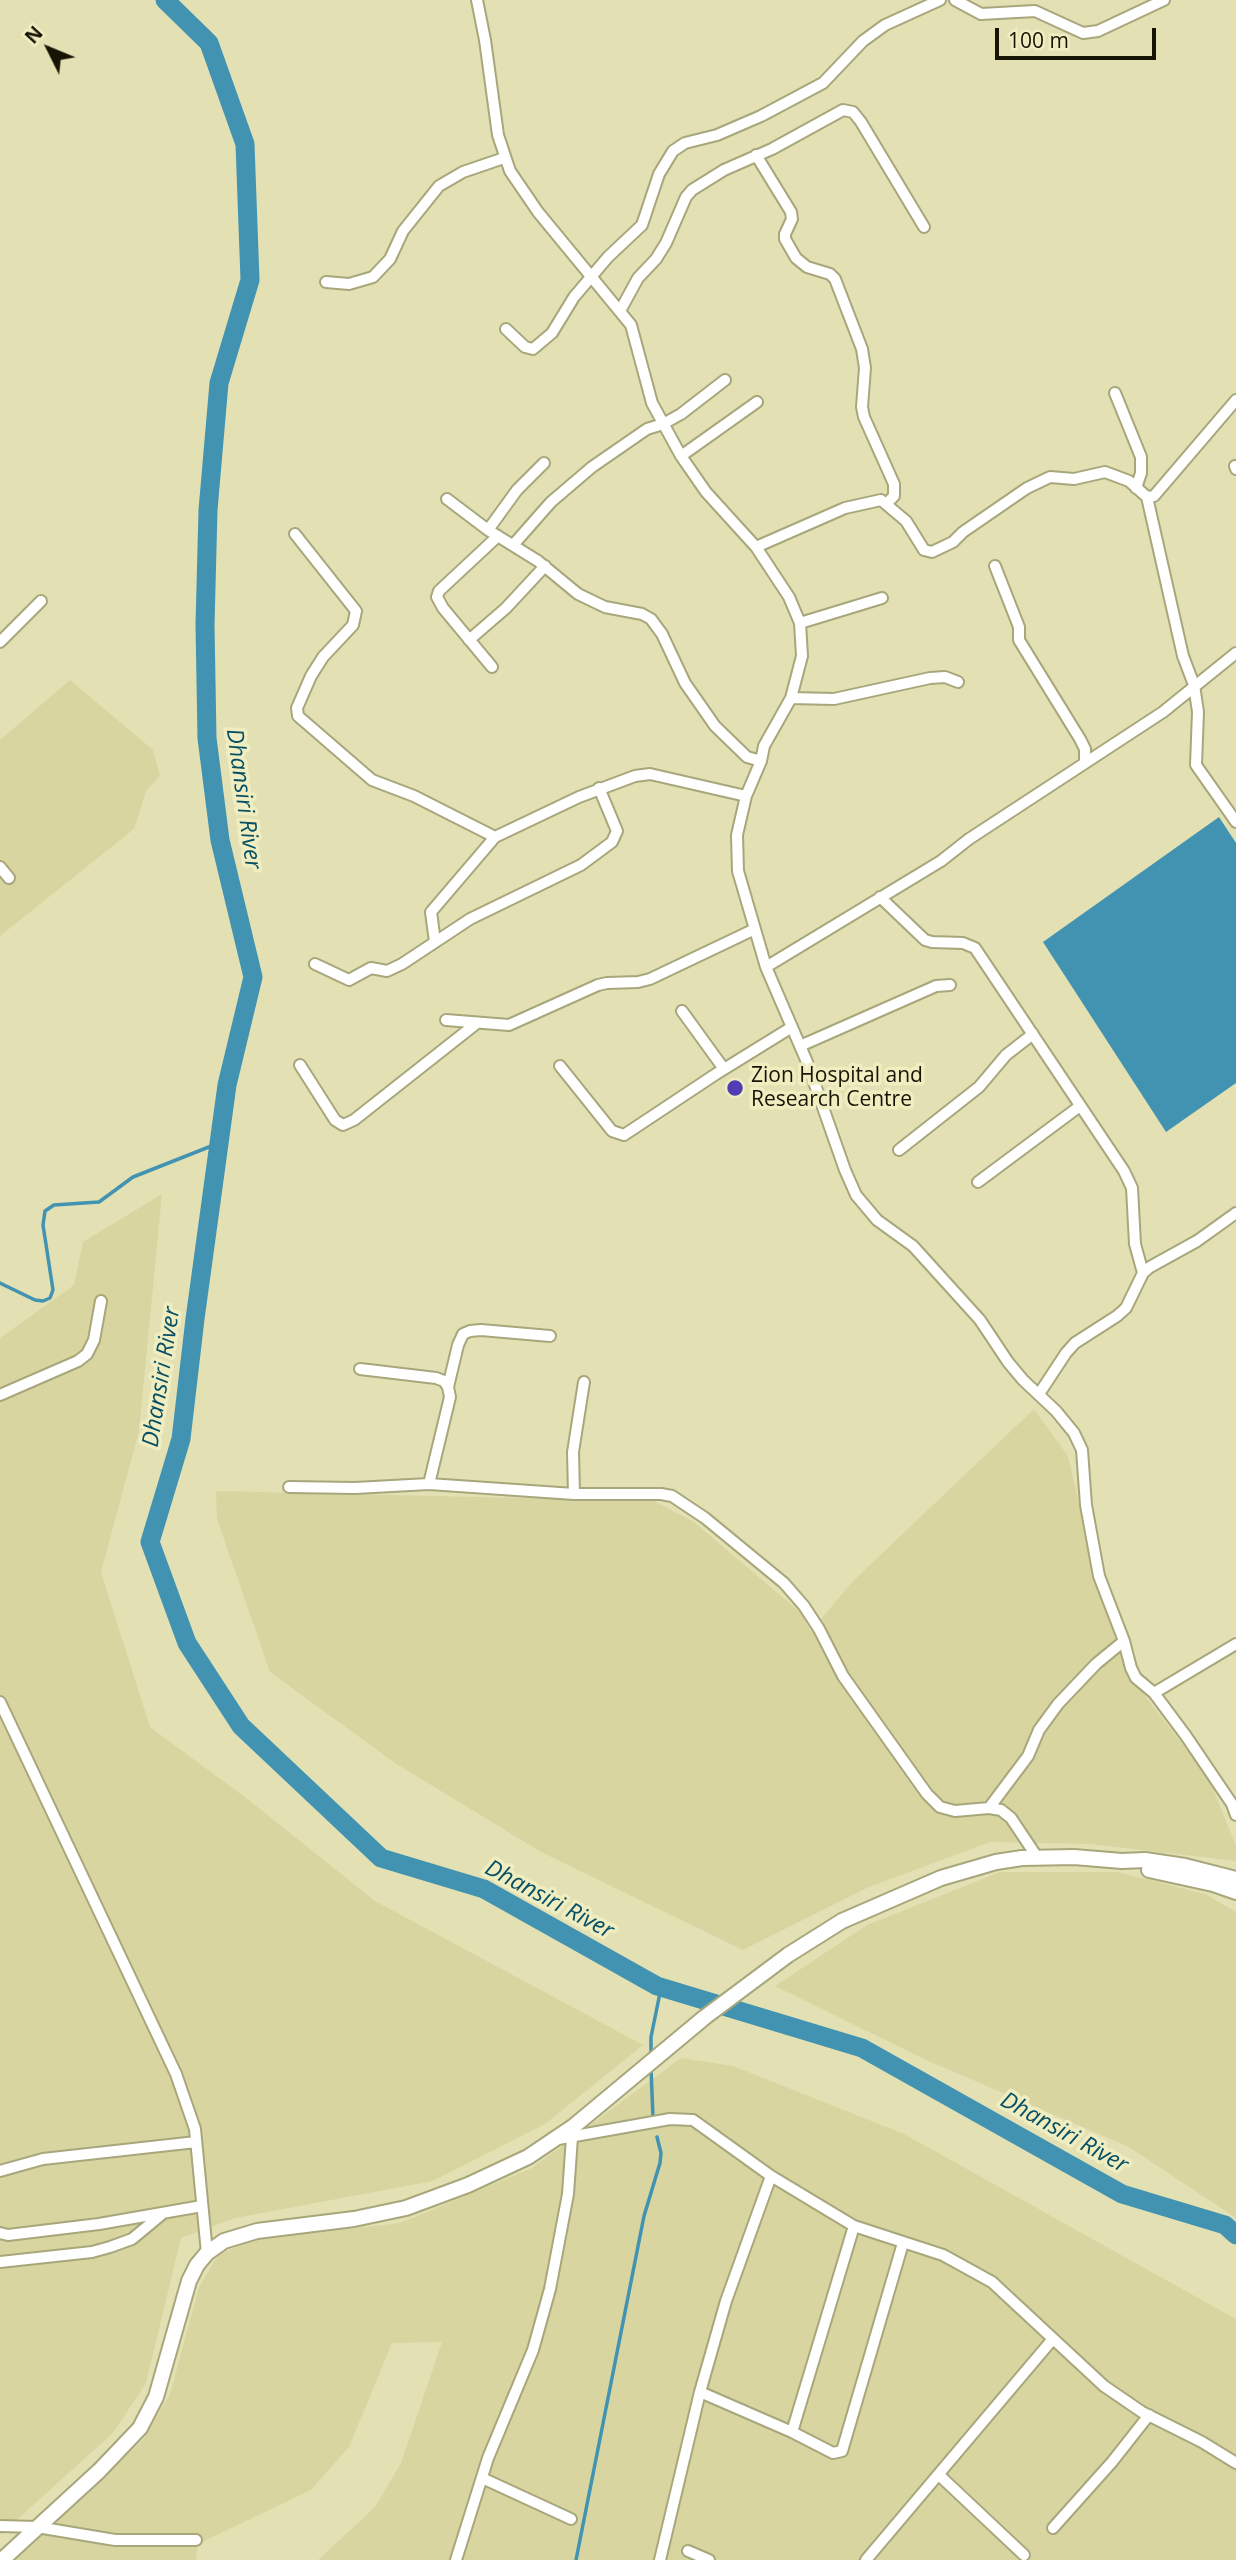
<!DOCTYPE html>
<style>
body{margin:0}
#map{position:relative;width:1236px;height:2560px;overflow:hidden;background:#e3e1b4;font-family:"Open Sans",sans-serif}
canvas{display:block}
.north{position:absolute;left:14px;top:14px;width:70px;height:70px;-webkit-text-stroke:5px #f0eec1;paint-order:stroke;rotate:313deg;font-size:19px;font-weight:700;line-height:28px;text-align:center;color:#161505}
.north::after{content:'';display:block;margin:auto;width:24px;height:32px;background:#161505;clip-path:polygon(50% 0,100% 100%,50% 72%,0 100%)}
.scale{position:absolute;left:995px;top:28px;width:161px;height:32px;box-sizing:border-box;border:4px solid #161505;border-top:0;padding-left:9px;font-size:21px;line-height:24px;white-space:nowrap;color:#161505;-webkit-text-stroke:5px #f0eec1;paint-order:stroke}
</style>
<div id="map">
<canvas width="1236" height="2560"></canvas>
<div class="north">N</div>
<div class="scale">100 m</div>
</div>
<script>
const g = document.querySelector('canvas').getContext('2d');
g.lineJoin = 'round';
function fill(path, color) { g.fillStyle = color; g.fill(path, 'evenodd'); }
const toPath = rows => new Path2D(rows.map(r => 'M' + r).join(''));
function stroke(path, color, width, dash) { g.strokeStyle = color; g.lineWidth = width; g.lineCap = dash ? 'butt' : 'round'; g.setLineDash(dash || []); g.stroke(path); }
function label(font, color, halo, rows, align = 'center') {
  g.font = font + ' "Open Sans",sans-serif'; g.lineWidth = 7; g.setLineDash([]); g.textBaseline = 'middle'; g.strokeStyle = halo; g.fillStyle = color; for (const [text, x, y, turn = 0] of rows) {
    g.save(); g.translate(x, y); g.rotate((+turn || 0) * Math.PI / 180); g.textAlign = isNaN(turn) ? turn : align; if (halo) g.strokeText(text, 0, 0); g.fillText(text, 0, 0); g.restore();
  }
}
const built = toPath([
 [70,680,153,750,160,776,146,791,134,829,0,936,0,740],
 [162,1194,139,1431,101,1572,150,1727,250,1801,375,1901,643,2045,545,2124,433,2181,235,2218,181,2238,146,2383,113,2433,0,2535,0,1338,74,1285,83,1242],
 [1034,1409,1068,1456,1095,1575,1126,1671,1209,1779,1236,1846,1236,1861,1090,1844,990,1842,869,1887,743,1950,541,1852,395,1763,270,1672,217,1519,216,1491,654,1501,694,1522,800,1612,811,1631,853,1581],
 [1000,1872,1117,1872,1205,1894,1236,1912,1236,2218,1129,2147,924,2059,775,1986,867,1925],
 [681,2058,733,2066,904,2134,1236,2319,1236,2560,318,2560,375,2507,401,2463,442,2342,392,2343,349,2447,311,2490,198,2544,196,2560,14,2560,143,2440,170,2394,199,2287,219,2254,253,2240,400,2223,532,2168]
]);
const water = toPath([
 [1219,817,1236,843,1236,1083,1166,1132,1043,942]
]);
const stream = toPath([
 [0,1283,35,1300,43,1301,50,1298,53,1290,43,1225,45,1211,54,1205,99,1202,133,1177,219,1143],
 [651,2056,651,2037,661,1988],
 [651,2068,653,2118],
 [576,2560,644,2216,660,2163,661,2153,657,2137]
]);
const river = toPath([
 [165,0,209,43,245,144,250,280,219,383,208,510,205,625,207,738,220,840,253,977,227,1085,195,1319,181,1439,150,1542,187,1643,241,1726,381,1858,484,1889,657,1986,862,2048,1122,2194,1225,2225,1236,2235]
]);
const minor = toPath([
 [477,0,485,40,498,135,510,171,538,212,631,325,652,403,681,456,706,492,756,547,789,597,800,623,802,656,791,698,764,746,761,761,746,796,737,835,738,871,766,967,807,1062,845,1170,856,1195,877,1220,913,1246,980,1320,1008,1362,1023,1380,1056,1411,1074,1433,1082,1450,1086,1505,1099,1576,1124,1641,1131,1668,1136,1678,1154,1693,1186,1736,1232,1804,1236,1815],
 [955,0,981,14,1035,11,1083,33,1098,31,1164,0],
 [756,155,791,212,792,219,785,234,785,239,796,258,807,267,830,274,835,279,862,349,865,368,862,407,864,417,894,484,894,496,887,503],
 [326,282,349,284,373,277,390,259,403,231,439,186,463,172,504,158],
 [620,311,638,278,656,259,666,243,686,197,692,190,724,170,772,149,843,110,853,112,861,122,924,227],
 [506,329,525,347,533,349,552,333,574,297,608,257,642,225,659,174,673,151,685,143,717,135,761,116,823,83,863,41,885,25,940,0],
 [1115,393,1141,457,1141,473,1136,488],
 [1236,400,1154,496,1147,497,1183,656,1194,685,1198,712,1196,765,1236,822],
 [681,456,757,402],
 [1235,466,1236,469],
 [447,499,488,530,538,561,578,594,605,607,642,614,651,619,662,634,685,683,715,726,747,757,761,761],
 [488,530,517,490,544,463],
 [295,534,356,611,353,625,323,657,311,676,297,708,298,716,372,780,414,796,495,837,579,797,635,776,650,774,746,796],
 [514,544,551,502,592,467,647,429,663,424,681,414,725,380],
 [756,547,845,508,881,500,906,521,924,550,932,552,953,542,963,532,1027,488,1050,477,1074,479,1105,472,1129,481,1147,497],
 [995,566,1019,627,1019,640,1080,739,1085,749,1085,762],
 [800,623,882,598],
 [469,640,506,608,545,566],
 [0,642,41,601],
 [492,667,443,608,437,597,439,591,498,536],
 [791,698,834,699,930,678,945,677,958,682],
 [0,867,9,878],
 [880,897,925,940,932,942,963,943,975,948,1124,1171,1132,1188,1135,1244,1143,1273],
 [435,942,431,912,495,837],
 [315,964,349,980,371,968,387,971,402,964,470,919,581,865,612,842,617,831,599,788],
 [766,967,941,861,969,839,1163,712,1236,653],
 [682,1011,724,1069],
 [446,1020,509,1025,598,985,607,983,638,982,650,979,755,929],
 [800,1046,936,986,950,985],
 [300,1065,335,1120,343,1125,354,1120,477,1023],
 [560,1066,612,1131,624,1135,716,1074,792,1027],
 [899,1150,979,1087,1006,1055,1033,1034],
 [978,1182,1080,1106],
 [360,1369,436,1378,444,1381,448,1387,450,1397,429,1484],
 [448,1387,458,1345,463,1334,470,1331,481,1330,550,1336],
 [1039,1394,1066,1353,1075,1343,1117,1316,1126,1308,1143,1273,1150,1267,1197,1241,1236,1213],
 [0,1395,78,1361,87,1354,94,1340,101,1301],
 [289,1487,355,1488,429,1484,574,1494,661,1494,672,1496,705,1518,784,1583,804,1606,819,1629,843,1676,927,1794,940,1807,955,1811,989,1808,1001,1810,1011,1818,1037,1857],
 [574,1494,573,1452,584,1382],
 [1154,1693,1236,1644],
 [0,1702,176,2074,195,2129,207,2253],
 [989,1808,1028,1756,1039,1730,1058,1704,1096,1664,1124,1641],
 [558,2139,670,2119,693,2120,771,2176,854,2226,943,2255,992,2282,1104,2386,1142,2412,1202,2442,1236,2463],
 [0,2171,43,2159,196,2142],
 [0,2233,8,2235,99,2224,202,2206],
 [0,2262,92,2252,110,2247,132,2239,161,2215],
 [700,2392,792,2432,833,2453,842,2451,903,2243],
 [792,2432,854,2226],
 [939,2475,1024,2555],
 [482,2478,571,2519],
 [0,2526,37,2527,115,2540,196,2540],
 [1053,2528,1112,2462,1149,2415],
 [688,2551,709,2560],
 [456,2560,488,2458,533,2350,550,2289,568,2194,572,2137],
 [660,2560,700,2392,726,2301,771,2176],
 [866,2560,1052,2340]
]);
const major = toPath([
 [1149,1870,1213,1884,1236,1892],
 [2,2560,99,2471,140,2428,156,2397,189,2281,197,2265,207,2253,224,2241,257,2231,354,2219,406,2208,468,2185,528,2157,574,2126,705,2017,788,1955,842,1921,941,1878,996,1862,1022,1858,1074,1857,1122,1861,1145,1860,1185,1866,1236,1879]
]);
const markers = [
 [735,1088,9,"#533db5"]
];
const poiNames = [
 ["Zion Hospital and",751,1076],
 ["Research Centre",751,1100]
];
const waterNames = [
 ["Dhansiri River",243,799,82],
 ["Dhansiri River",162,1377,-81],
 ["Dhansiri River",549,1900,28],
 ["Dhansiri River",1064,2133,29]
];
fill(built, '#d8d5a1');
fill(water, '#4193b1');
stroke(stream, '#4193b1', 3.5);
stroke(river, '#4193b1', 19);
stroke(minor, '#a8a67b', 14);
stroke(major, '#a8a67b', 18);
stroke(minor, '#fff', 10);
stroke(major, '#fff', 14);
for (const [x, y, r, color] of markers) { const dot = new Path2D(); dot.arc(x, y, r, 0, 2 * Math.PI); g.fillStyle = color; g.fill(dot); stroke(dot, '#f0eec1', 2.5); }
label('21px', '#161505', '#f0eec1', poiNames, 'left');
label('italic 23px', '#074f64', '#f0eec1', waterNames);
</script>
